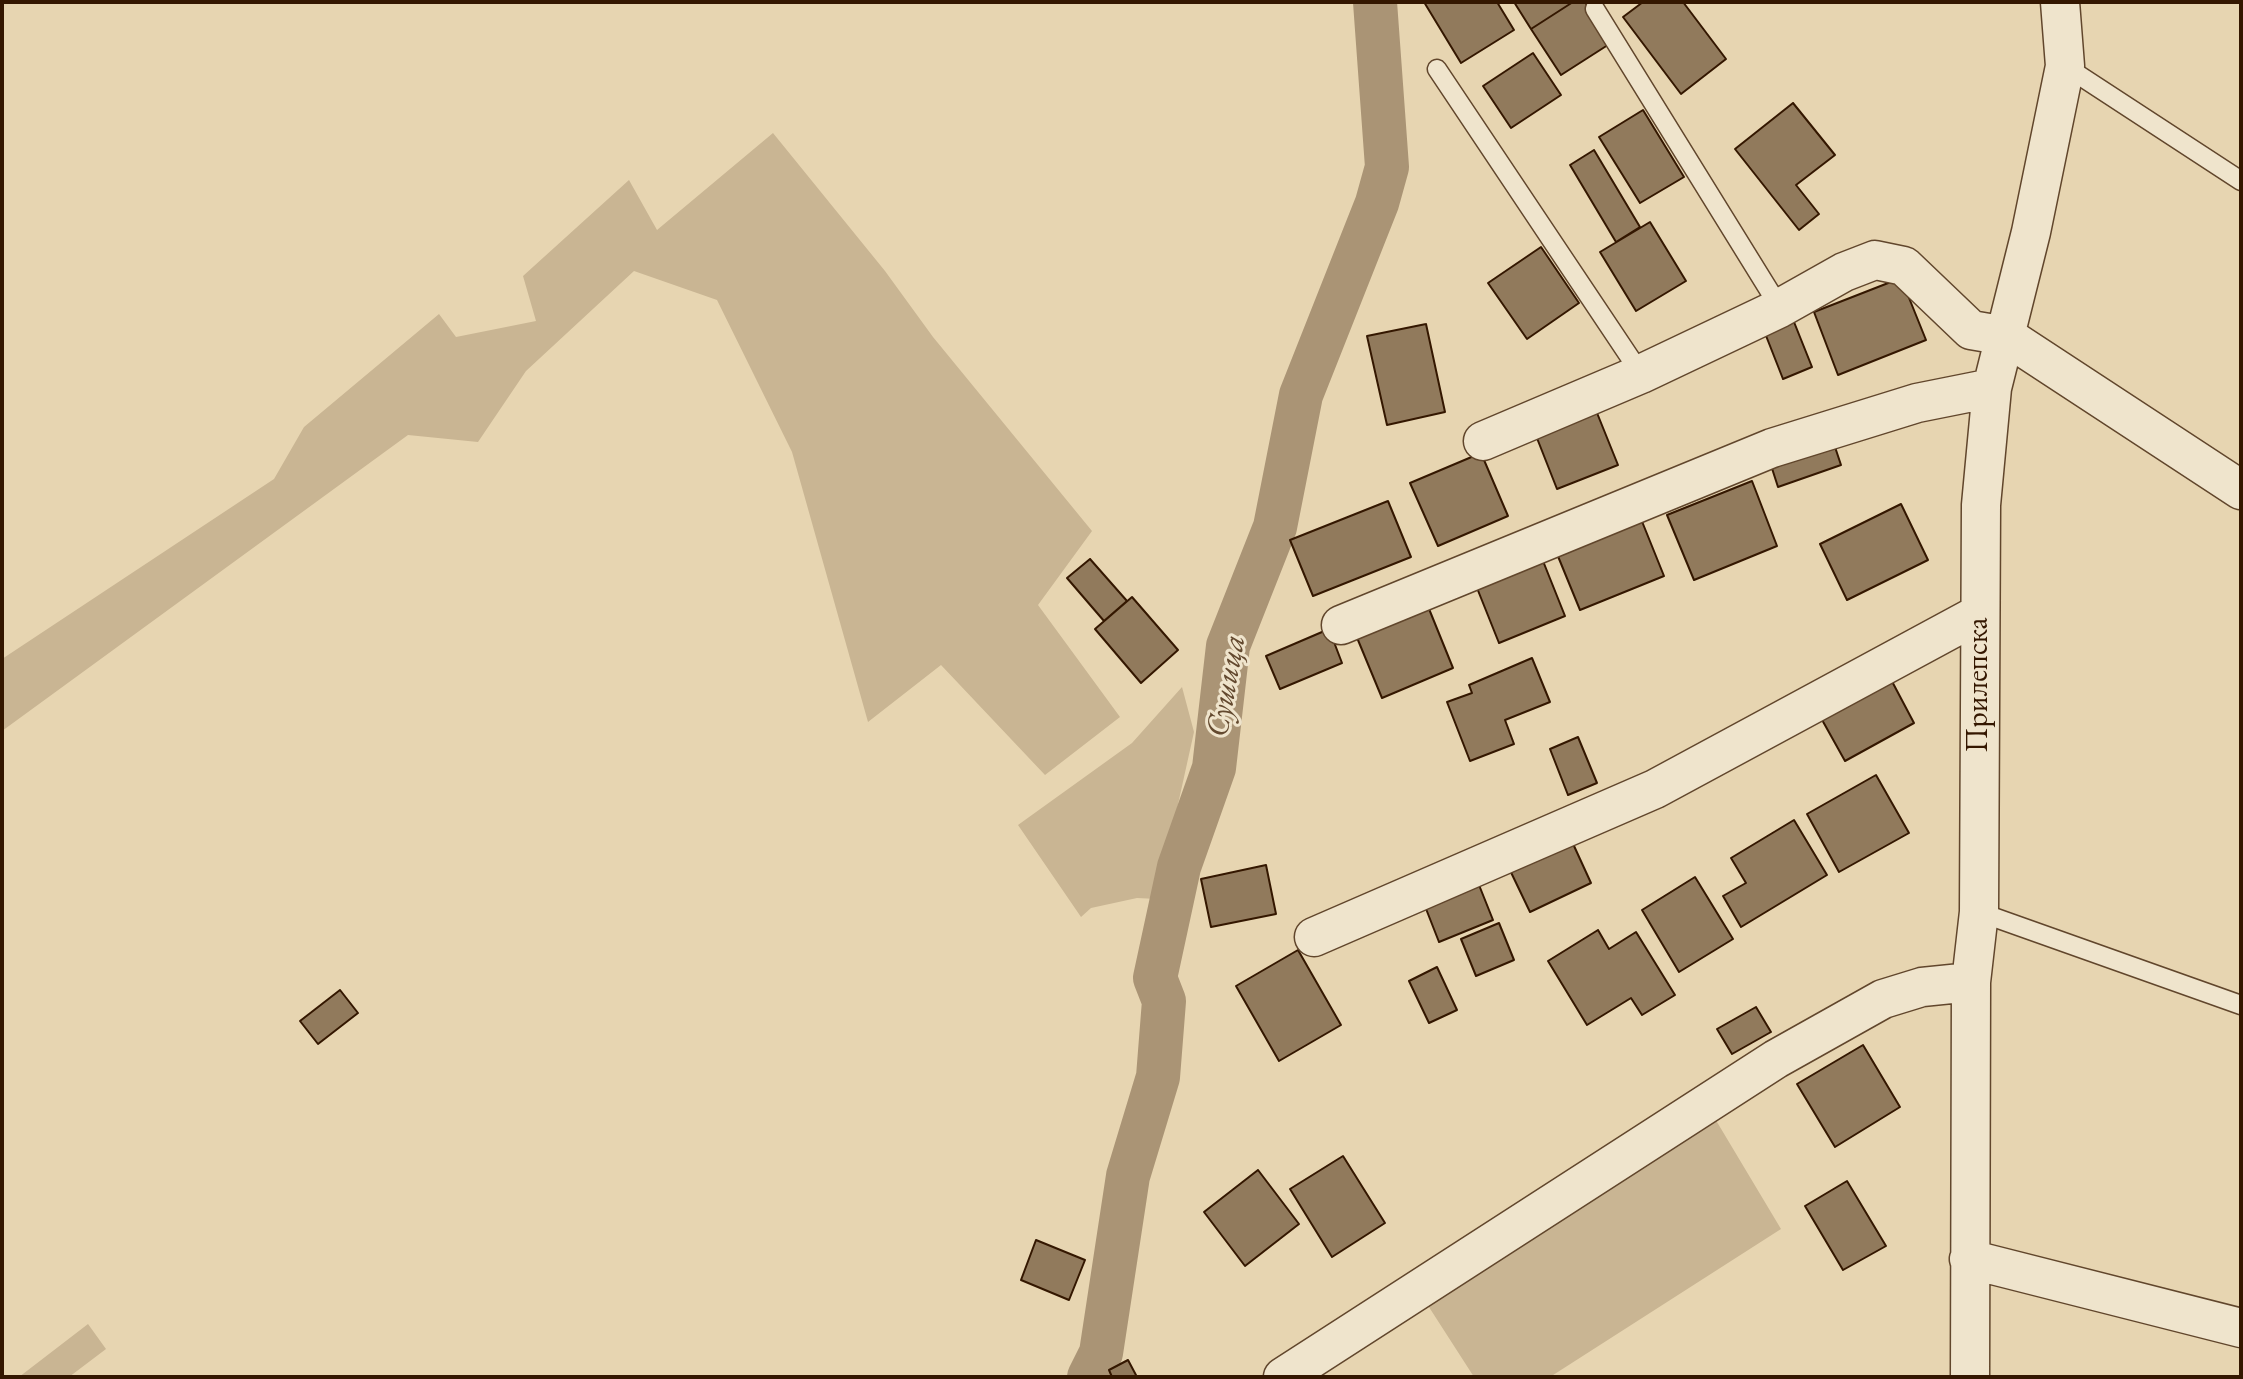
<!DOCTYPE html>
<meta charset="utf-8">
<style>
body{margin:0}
#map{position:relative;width:2243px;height:1379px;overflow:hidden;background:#e7d5b1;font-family:"EB Garamond",serif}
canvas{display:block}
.frame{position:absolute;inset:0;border:4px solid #341700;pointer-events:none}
</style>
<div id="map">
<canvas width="2243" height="1379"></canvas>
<div class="frame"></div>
</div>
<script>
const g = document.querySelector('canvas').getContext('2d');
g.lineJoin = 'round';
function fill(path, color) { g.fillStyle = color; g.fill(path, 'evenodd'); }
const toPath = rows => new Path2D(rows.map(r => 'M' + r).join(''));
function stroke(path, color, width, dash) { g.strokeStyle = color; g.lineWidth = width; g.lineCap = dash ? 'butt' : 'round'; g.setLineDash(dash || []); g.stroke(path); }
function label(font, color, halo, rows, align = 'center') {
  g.font = font + ' "EB Garamond",serif'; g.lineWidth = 6; g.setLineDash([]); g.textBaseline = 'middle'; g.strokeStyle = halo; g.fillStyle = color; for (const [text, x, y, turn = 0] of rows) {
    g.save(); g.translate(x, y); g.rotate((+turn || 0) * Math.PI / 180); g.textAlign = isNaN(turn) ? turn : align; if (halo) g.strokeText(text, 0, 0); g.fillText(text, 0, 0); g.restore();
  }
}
const green = toPath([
 [773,133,885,271,933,337,1092,531,1038,605,1120,717,1045,775,941,665,868,722,792,452,717,300,634,271,526,371,478,442,408,435,2,731,2,659,274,479,304,427,439,314,456,337,536,321,523,276,629,180,657,230],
 [1182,687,1194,732,1157,899,1137,898,1091,908,1081,917,1018,825,1132,743],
 [1714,1117,1781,1229,1550,1377,1474,1377,1427,1304],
 [88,1324,106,1349,69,1377,19,1377]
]);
const canal = toPath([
 [1089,1377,1101,1353,1128,1176,1158,1077,1164,1001,1155,978,1179,867,1214,768,1228,646,1275,527,1301,395,1377,203,1387,167,1375,2]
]);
const building = toPath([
 [1424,2,1497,2,1514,30,1461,63,1424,2],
 [1514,2,1573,2,1531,29,1514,2],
 [1573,2,1585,2,1611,43,1561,75,1531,29,1573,2],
 [1643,2,1683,2,1726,59,1681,94,1623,17,1643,2],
 [1533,53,1561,95,1511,128,1483,86,1533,53],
 [1793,103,1835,155,1796,185,1819,214,1799,230,1735,149,1793,103],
 [1643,110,1684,177,1640,203,1599,137,1643,110],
 [1594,150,1640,227,1616,242,1570,165,1594,150],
 [1650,222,1686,281,1636,311,1600,252,1650,222],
 [1541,247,1579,303,1527,339,1488,283,1541,247],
 [1901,278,1926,340,1838,375,1814,312,1901,278],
 [1790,312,1812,367,1783,379,1761,323,1790,312],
 [1426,324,1445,412,1387,425,1367,336,1426,324],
 [1593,403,1618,465,1557,489,1533,428,1593,403],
 [1831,435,1841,465,1778,487,1768,456,1831,435],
 [1481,453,1508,516,1438,546,1410,483,1481,453],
 [1752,481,1777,546,1694,580,1667,515,1752,481],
 [1388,501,1411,557,1313,596,1290,540,1388,501],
 [1901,504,1928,560,1847,600,1820,544,1901,504],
 [1639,514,1664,576,1580,610,1555,549,1639,514],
 [1541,556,1565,616,1499,643,1475,583,1541,556],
 [1090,559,1127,601,1104,621,1067,578,1090,559],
 [1132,597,1178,650,1141,683,1095,629,1132,597],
 [1425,599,1453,668,1382,698,1353,628,1425,599],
 [1329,629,1342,663,1280,689,1266,656,1329,629],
 [1532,658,1550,702,1505,720,1514,744,1470,761,1447,702,1472,693,1469,685,1532,658],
 [1886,670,1914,723,1845,761,1816,709,1886,670],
 [1578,737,1597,783,1568,795,1550,749,1578,737],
 [1876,775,1909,833,1839,872,1807,814,1876,775],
 [1794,820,1827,875,1741,927,1723,896,1746,883,1731,858,1794,820],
 [1569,835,1591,883,1530,912,1507,864,1569,835],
 [1266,865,1276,914,1211,927,1201,879,1266,865],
 [1475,875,1493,920,1439,942,1421,896,1475,875],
 [1695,877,1733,939,1679,972,1642,910,1695,877],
 [1499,923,1514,960,1476,976,1461,939,1499,923],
 [1598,930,1609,949,1636,932,1675,995,1642,1015,1631,998,1587,1025,1548,961,1598,930],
 [1298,950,1341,1025,1279,1061,1236,986,1298,950],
 [1437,967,1457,1010,1429,1023,1409,981,1437,967],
 [340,990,358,1013,318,1044,300,1021,340,990],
 [1756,1007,1771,1032,1732,1054,1717,1029,1756,1007],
 [1863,1045,1900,1107,1835,1147,1797,1084,1863,1045],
 [1343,1156,1385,1223,1332,1257,1290,1189,1343,1156],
 [1258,1170,1299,1224,1245,1266,1204,1212,1258,1170],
 [1847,1181,1886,1246,1843,1270,1805,1206,1847,1181],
 [1036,1240,1085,1260,1069,1300,1021,1280,1036,1240],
 [1128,1360,1137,1377,1112,1377,1109,1370,1128,1360]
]);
const service = toPath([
 [1595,9,1780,308],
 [2065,66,2241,181],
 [1437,69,1641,374],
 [1979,912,2241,1005]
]);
const minor = toPath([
 [1483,441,1641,374,1780,308,1844,272,1875,260,1904,266,1971,330,2006,336,2241,490],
 [1341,625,1772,448,1917,403,1992,388],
 [1314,937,1655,789,1979,614],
 [1969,1259,2241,1328],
 [1283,1377,1776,1059,1883,999,1922,987,1971,982],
 [1970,1377,1971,982,1979,912,1981,505,1992,388,2031,232,2065,66,2060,2]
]);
const streetNames = [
 ["Прилепска",1979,685,-90]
];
const waterNames = [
 ["Сушица",1227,686,-80]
];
fill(green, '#c9b593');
stroke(canal, '#aa9475', 44);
fill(building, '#917a5c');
stroke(building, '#341700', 2);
stroke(service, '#61462c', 21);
stroke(minor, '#61462c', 41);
stroke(service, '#efe4cc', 18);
stroke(minor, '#efe4cc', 38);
label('30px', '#341700', '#efe4cc', streetNames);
label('italic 32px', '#63492f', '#efe4cc', waterNames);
</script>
